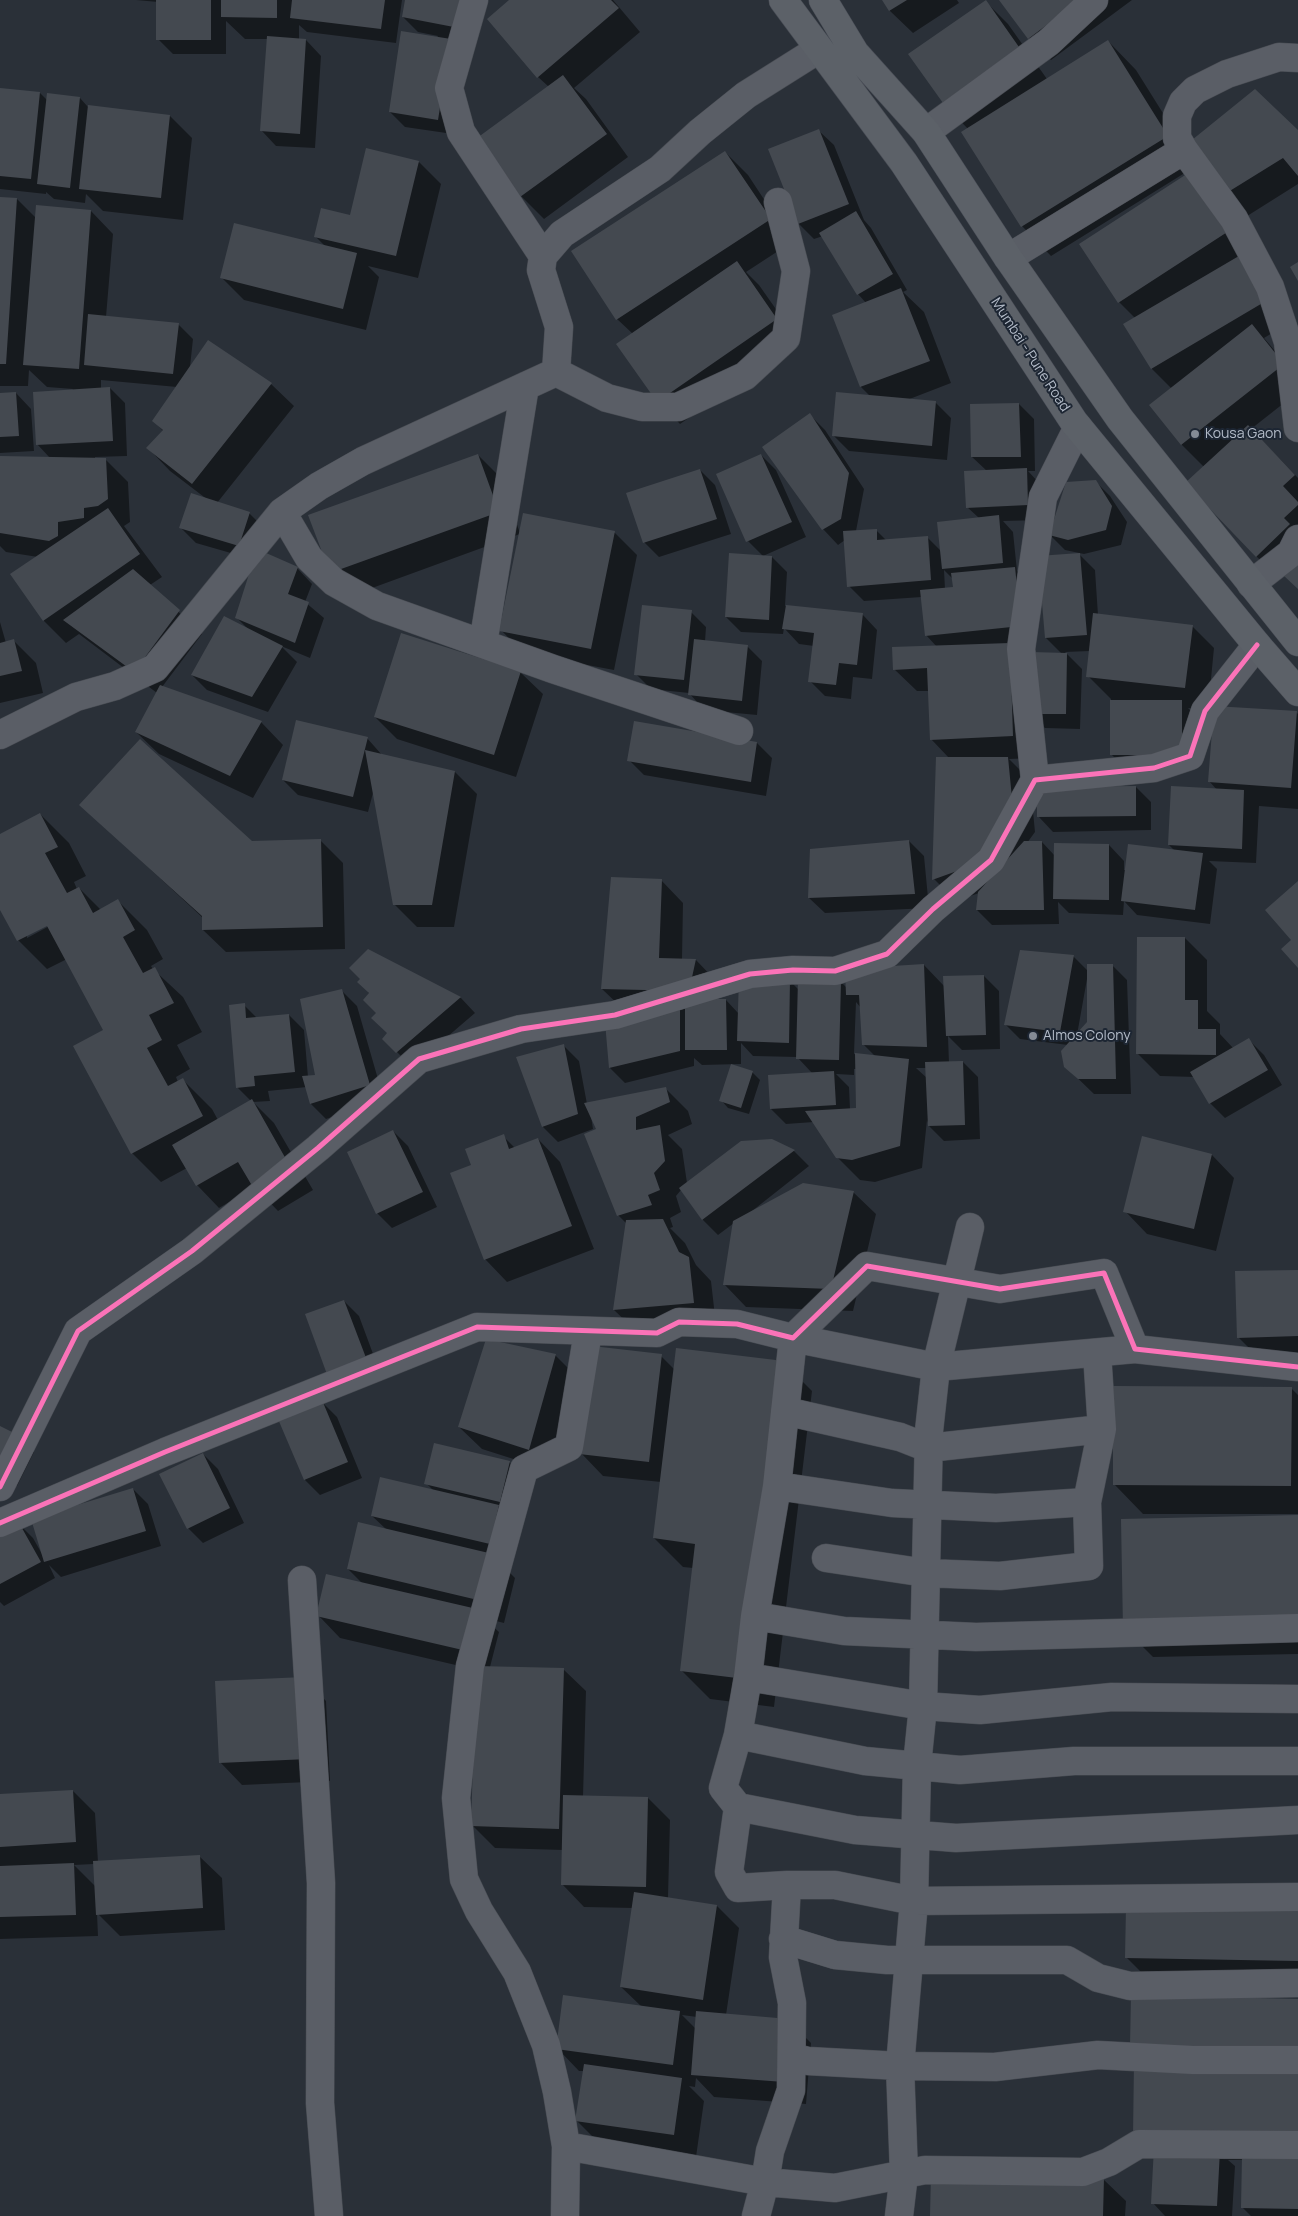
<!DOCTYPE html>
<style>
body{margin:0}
canvas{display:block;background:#2a3038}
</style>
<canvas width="1298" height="2216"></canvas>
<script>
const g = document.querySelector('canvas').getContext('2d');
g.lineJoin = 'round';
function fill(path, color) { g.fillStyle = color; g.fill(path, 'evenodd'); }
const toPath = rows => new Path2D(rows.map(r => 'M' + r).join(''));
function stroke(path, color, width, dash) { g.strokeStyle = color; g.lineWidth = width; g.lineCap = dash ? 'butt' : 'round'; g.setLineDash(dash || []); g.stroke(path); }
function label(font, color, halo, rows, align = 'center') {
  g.font = font + ' Manrope,sans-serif'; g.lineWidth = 4; g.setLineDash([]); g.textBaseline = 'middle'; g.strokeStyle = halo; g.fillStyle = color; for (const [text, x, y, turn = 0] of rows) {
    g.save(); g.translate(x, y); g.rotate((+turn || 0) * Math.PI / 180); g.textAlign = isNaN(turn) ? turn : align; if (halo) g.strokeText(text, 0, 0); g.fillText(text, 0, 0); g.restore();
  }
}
const shadow = toPath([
 [136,0,402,0,396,43,307,32,299,25,299,40,306,40,321,56,315,148,276,146,261,130,268,39,245,39,226,21,226,54,173,54,158,39,158,2],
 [406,0,482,0,473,43,448,38,465,55,453,134,405,127,390,112,438,36,418,32,403,17],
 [511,0,613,0,640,32,574,88,586,99,628,157,544,219,521,196,479,138,549,87,538,77],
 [883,0,957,0,959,3,913,33,890,11],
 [1001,0,1132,0,1051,60,1029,38],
 [986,2,1008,24,1047,79,1108,41,1136,70,1196,166,1051,256,1022,226,963,132,968,129,949,109],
 [0,89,40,93,48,101,80,98,88,107,170,116,192,138,183,220,103,211,86,194,85,203,54,199,46,192,46,194,0,189],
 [818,130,834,145,864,220,871,228,907,290,903,292,924,312,951,383,907,400,936,403,951,418,947,460,849,451,834,436,871,397,861,387,834,316,866,303,858,294,823,236,814,239,799,224,770,150],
 [1298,131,1298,184,1244,218,1292,321,1264,338,1298,378,1298,392,1251,429,1298,478,1298,588,1284,574,1279,578,1256,556,1204,467,1181,444,1172,389,1152,369,1125,324,1135,318,1119,302,1081,244],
 [725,152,748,175,792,242,746,272,759,285,799,342,680,424,658,401,633,334,617,319],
 [419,162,441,184,418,278,368,266,379,277,366,330,244,300,221,277,326,247,315,236,351,216],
 [0,198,17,199,36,218,91,211,113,234,106,317,178,324,193,339,190,367,271,384,294,406,217,503,249,513,264,528,257,550,297,568,312,584,305,602,324,618,310,658,281,646,297,662,268,712,207,690,192,675,247,628,237,618,255,560,196,543,181,528,208,500,170,471,148,448,164,432,154,421,177,387,101,380,101,389,110,388,125,403,127,456,95,457,95,459,106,460,128,482,130,522,124,526,162,577,150,585,202,634,162,687,261,722,283,745,253,798,159,754,136,732,157,693,79,634,66,643,44,621,12,575,38,557,6,552,0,546,0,457,50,458,37,444,73,389,47,387,29,370,28,386,0,386],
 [16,393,31,409,34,451,0,453,0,394],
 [1019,404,1034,419,1035,471,1028,471,1041,485,1043,520,1003,521,1013,532,1017,571,1030,583,1031,666,1062,654,1046,638,1080,555,1095,570,1098,615,1192,626,1214,648,1208,710,1188,708,1196,716,1196,769,1126,769,1111,754,1111,699,1088,676,1090,651,1065,652,1082,669,1080,729,1045,728,1033,717,1035,758,1009,759,1030,780,1035,832,1027,843,1042,842,1055,856,1109,845,1124,861,1124,870,1126,870,1175,851,1169,845,1217,790,1209,781,1296,712,1298,714,1298,809,1259,806,1256,863,1209,861,1217,869,1210,924,1137,915,1124,901,1123,915,1069,913,1058,902,1059,924,992,925,977,910,979,893,956,901,934,879,949,758,931,739,929,691,917,691,894,669,937,647,926,635,922,597,864,601,849,586,845,540,838,545,823,529,764,447,810,415,825,430,864,489,856,531,876,530,886,540,927,537,941,551,979,518,967,507,987,471,972,457],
 [944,570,953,579,954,588,945,589],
 [478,455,500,477,520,533,615,533,637,555,614,670,523,653,501,630,520,534,353,595,331,573],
 [761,455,776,470,806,537,763,556,748,541],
 [700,470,715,485,731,534,659,557,644,542],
 [1095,481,1110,496,1127,522,1121,545,1084,554,1065,550,1050,535],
 [772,557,787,572,785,606,862,614,877,630,872,679,853,677,851,699,825,696,810,681,814,646,799,644,784,628,783,634,741,632,726,617],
 [691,612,706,627,705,642,747,646,762,661,757,715,704,710,689,693,651,689,636,674],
 [0,622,6,643,14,641,36,663,43,693,0,703],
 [520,672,543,694,516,777,397,739,375,717],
 [367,738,382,755,455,772,477,794,454,927,417,927,394,904,374,789,368,812,298,795,283,780],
 [757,743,772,758,766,796,644,775,629,760],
 [1136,787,1151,802,1151,830,1053,832,1038,816],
 [81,805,252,842,320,840,343,863,345,949,226,952,203,930,203,918],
 [40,814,69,843,86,876,74,882,77,889,79,888,101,910,118,901,147,930,163,959,151,966,153,969,183,997,202,1032,177,1045,190,1069,176,1077,178,1082,183,1080,212,1109,218,1120,251,1101,237,1087,244,1005,257,1018,289,1015,304,1030,308,1077,317,1076,342,991,357,1006,384,1100,326,1119,311,1104,307,1087,268,1091,270,1101,253,1102,274,1123,313,1190,278,1211,255,1187,219,1208,197,1185,187,1168,161,1182,132,1153,105,1031,67,959,47,969,18,940,0,907,0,836],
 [52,922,53,924,27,938,27,935],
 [909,841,924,856,929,908,825,913,809,898],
 [661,880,683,903,682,960,696,960,718,983,714,1000,726,1000,739,1014,790,981,799,990,841,982,847,988,924,965,945,987,984,976,999,991,1000,1049,962,1050,948,1036,949,1063,963,1062,978,1077,980,1139,944,1141,929,1126,927,1120,922,1168,875,1182,860,1180,837,1157,814,1122,786,1124,771,1109,769,1076,812,1073,797,1057,753,1056,741,1043,741,1064,702,1065,694,1058,694,1066,625,1083,610,1068,607,1023,625,1011,602,989],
 [856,1002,861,1008,864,1045,876,1057,854,1054],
 [916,1068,926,1068,927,1078],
 [854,1069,856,1069,857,1109,850,1109,849,1087,836,1074,854,1075],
 [1185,938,1207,960,1207,1011,1220,1024,1220,1034,1234,1049,1249,1040,1264,1055,1282,1085,1225,1118,1210,1103,1195,1077,1160,1076,1138,1054],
 [368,951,461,998,475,1013,412,1067,397,1052,362,979],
 [1073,956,1088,971,1112,965,1127,980,1131,1094,1094,1094,1065,1066,1068,1045,1020,1039,1005,1024],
 [1087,979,1088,1022,1077,1035],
 [564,1046,579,1061,587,1104,666,1089,688,1111,692,1124,668,1135,682,1149,687,1183,772,1140,794,1151,809,1166,747,1215,853,1192,876,1214,853,1311,746,1307,724,1284,734,1223,718,1235,703,1220,681,1190,676,1196,681,1212,670,1218,673,1227,670,1228,685,1243,696,1265,711,1281,716,1325,637,1332,614,1310,627,1224,618,1215,598,1130,591,1116,593,1129,558,1142,543,1127,518,1058],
 [752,1072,760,1080,749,1114,728,1108,721,1100],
 [393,1131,408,1146,437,1207,392,1228,377,1213],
 [503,1136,515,1148,538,1139,560,1162,594,1249,507,1282,485,1259,473,1166],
 [1143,1138,1212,1155,1234,1178,1216,1251,1147,1234,1125,1211],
 [1298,1271,1298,1359,1261,1360,1239,1338],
 [344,1301,359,1316,382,1378,329,1376],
 [555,1355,577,1377,551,1471,482,1449,459,1427],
 [661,1356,675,1370,783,1362,812,1391,774,1707,710,1699,681,1670,693,1568,683,1567,654,1538,661,1482,603,1476,581,1453],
 [1291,1388,1298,1395,1298,1514,1143,1514,1114,1484],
 [322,1402,337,1417,362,1478,320,1495,305,1480],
 [0,1427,19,1437,34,1452,17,1486,0,1478],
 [203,1454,218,1469,244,1523,203,1543,188,1528],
 [509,1462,524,1477,493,1556,515,1578,504,1623,484,1618,499,1632,490,1667,563,1669,586,1691,583,1797,648,1798,670,1820,668,1898,717,1906,739,1928,726,2015,788,2020,811,2043,806,2104,714,2097,696,2078,695,2087,689,2086,704,2101,696,2157,599,2143,577,2121,584,2071,579,2071,557,2048,642,2007,621,1987,633,1908,584,1907,562,1884,563,1850,495,1848,472,1825,477,1670,340,1638,318,1615,363,1584,348,1569,387,1530,372,1516,433,1490,426,1483],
 [682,2015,697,2017,696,2029],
 [133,1489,148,1504,161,1546,61,1577,49,1565,55,1578,4,1606,0,1602,0,1532,18,1523,33,1538,42,1554],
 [1298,1517,1298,1654,1153,1657,1124,1628],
 [303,1678,326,1701,330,1781,242,1785,220,1762],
 [73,1791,95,1813,98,1862,199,1856,222,1878,225,1930,120,1936,97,1913,98,1936,0,1939,0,1795],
 [94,1864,96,1887,74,1865],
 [1298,1912,1298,1982,1149,1980,1127,1958],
 [1298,2000,1298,2216,1251,2216,1242,2207,1243,2160,1228,2160,1235,2166,1232,2216,1165,2216,1153,2203],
 [1103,2179,1126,2201,1125,2216,931,2216]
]);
const building = toPath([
 [156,0,211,0,211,40,156,40],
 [221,0,277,0,277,18,221,17],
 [292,0,385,0,381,29,290,18],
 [405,0,464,0,459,28,402,17],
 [509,0,611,0,619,8,537,78,487,19],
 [882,0,907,0,889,11],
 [986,0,1026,57,948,110,908,54],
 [999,0,1080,0,1028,39],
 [401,31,451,39,438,120,389,112],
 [267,36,306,39,300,134,260,131],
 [1108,40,1168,136,1021,227,961,132],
 [563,75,607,134,520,197,477,138],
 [0,88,40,92,31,179,0,176],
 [1255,89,1298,130,1298,176,1283,158,1220,197,1187,144],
 [47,93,80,97,70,188,37,184],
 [88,105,170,115,161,198,79,189],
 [819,129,849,204,798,224,768,149],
 [366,148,419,161,396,256,314,237,321,208,350,215],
 [725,151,771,219,616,320,571,251],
 [1196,168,1235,227,1118,303,1079,244],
 [0,197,17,198,6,364,0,364],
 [36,205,91,210,79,369,23,365],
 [856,211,893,274,857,295,819,233],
 [234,223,357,253,343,309,220,278],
 [1244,253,1271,298,1151,369,1123,324],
 [737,261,777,319,657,402,616,344],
 [1298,262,1298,281,1290,267],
 [901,288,930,361,860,387,832,315],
 [88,314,179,323,173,374,84,365],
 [1252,324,1284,364,1181,445,1149,405],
 [208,340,272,383,192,484,146,448,163,430,152,421],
 [110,387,113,441,36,445,33,392],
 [16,392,19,436,0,437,0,393],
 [836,392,936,401,932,446,832,436],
 [1019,403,1021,457,971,457,970,404],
 [810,413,849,473,841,519,822,530,762,447],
 [1248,425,1295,475,1283,486,1298,502,1298,505,1284,518,1290,524,1256,557,1185,483],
 [478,454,499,512,330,573,308,515],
 [761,454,792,522,746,542,716,474],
 [0,456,106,458,108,499,98,506,84,508,84,518,58,522,58,536,49,541,0,533],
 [1027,468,1028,505,966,508,964,471],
 [700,469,717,519,643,543,626,493],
 [1096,480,1112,506,1106,530,1068,540,1049,535,1066,482],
 [191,493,250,512,239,546,179,528],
 [108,508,140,554,43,621,10,574],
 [523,513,615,531,591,649,499,631],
 [999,515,1003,563,942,569,937,522],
 [877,529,877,540,928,536,931,580,847,587,843,531],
 [257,549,298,567,288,594,309,602,295,643,235,618],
 [729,553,772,556,769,620,725,617],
 [1080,553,1087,635,1045,638,1038,556],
 [1298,563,1298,589,1283,575],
 [1015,567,1021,626,925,636,920,590,953,587,951,573],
 [133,569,180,610,134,672,63,620],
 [642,605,692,610,684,680,634,675],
 [786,605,863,613,857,665,839,663,836,685,808,682,814,633,782,629],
 [1093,613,1193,625,1185,688,1086,677],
 [224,616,283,646,252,697,191,675],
 [401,633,521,671,494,755,374,717],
 [14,639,22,671,0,676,0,643],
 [694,639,748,645,742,701,688,695],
 [1010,643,1013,736,930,740,927,668,893,670,892,647],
 [1030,652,1067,653,1066,714,1028,714],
 [160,685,262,721,230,776,135,732],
 [1110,700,1182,700,1182,755,1110,755],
 [1214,706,1297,711,1291,788,1208,782],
 [296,720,368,737,353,797,282,780],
 [634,721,757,742,751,782,627,761],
 [140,739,252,841,321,839,323,927,202,930,202,916,79,805],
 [365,750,455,771,432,905,393,905],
 [936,757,1008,757,1013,809,971,866,932,880],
 [1136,786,1136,816,1037,817,1037,787],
 [1171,786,1244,790,1242,849,1168,845],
 [40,813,58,847,45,853,67,893,79,887,93,913,118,899,135,930,123,937,143,973,155,967,174,1003,149,1015,162,1040,147,1048,168,1086,183,1078,203,1116,131,1154,73,1046,103,1030,47,926,17,941,0,910,0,834],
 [909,840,915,894,808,898,810,849],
 [1024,841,1042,841,1044,910,976,910,978,892],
 [1054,843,1109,844,1109,900,1053,899],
 [1128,844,1203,853,1195,910,1121,901],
 [611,877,662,879,659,958,696,959,689,991,601,989],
 [1298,881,1298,968,1281,949,1291,940,1265,910],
 [1137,937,1185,937,1185,1000,1198,1000,1198,1029,1216,1029,1216,1055,1136,1054],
 [368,949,461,997,396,1053,382,1039,387,1033,371,1018,376,1013,363,1000,369,993,357,982,360,979,349,968],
 [1020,950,1074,955,1060,1032,1004,1025],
 [924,964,927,1047,862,1045,859,995,846,995,845,969],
 [1087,964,1113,964,1116,1079,1078,1079,1064,1067,1061,1051,1087,1022],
 [984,975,986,1035,946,1036,943,976],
 [739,978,790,979,789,1043,737,1041],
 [798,979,841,981,839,1060,796,1059],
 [342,989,370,1085,310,1104,302,1076,315,1075,300,999],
 [685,999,726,999,727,1050,685,1050],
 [680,1000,680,1051,609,1068,605,1022],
 [245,1003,246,1018,289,1014,295,1072,254,1076,255,1086,236,1088,229,1005],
 [1249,1038,1268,1070,1209,1104,1190,1072],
 [564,1044,578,1114,542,1127,516,1057],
 [855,1053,909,1059,900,1146,852,1160,836,1158,805,1111,856,1108],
 [963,1061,965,1125,928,1126,925,1062],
 [731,1064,753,1071,741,1108,719,1101],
 [834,1071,836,1105,770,1109,768,1075],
 [666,1087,670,1102,636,1117,636,1130,660,1125,665,1161,654,1173,660,1190,648,1195,652,1205,617,1216,584,1134,596,1129,584,1103],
 [252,1099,291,1168,254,1189,238,1162,196,1186,172,1145],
 [393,1130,423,1192,376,1214,347,1152],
 [504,1134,509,1149,538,1138,572,1226,484,1260,450,1173,471,1165,465,1149],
 [1142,1136,1212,1154,1194,1229,1123,1212],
 [772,1139,795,1150,702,1220,679,1188,741,1141],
 [803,1183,854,1191,831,1289,723,1285,733,1221],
 [663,1219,679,1252,689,1257,694,1303,613,1310,626,1220],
 [1298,1270,1298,1336,1237,1338,1235,1271],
 [344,1300,368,1363,328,1377,305,1314],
 [486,1339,556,1354,529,1450,458,1427],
 [592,1346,662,1354,649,1462,579,1454],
 [676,1348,784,1361,745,1679,680,1671,695,1544,653,1538],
 [1113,1386,1292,1387,1291,1486,1113,1485],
 [322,1400,348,1462,304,1480,278,1419],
 [0,1426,20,1436,0,1471],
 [434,1443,510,1461,500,1502,424,1484],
 [203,1453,230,1508,187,1529,159,1474],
 [380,1477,499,1505,490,1544,371,1516],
 [133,1488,146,1531,44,1562,31,1519],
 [1298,1515,1298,1625,1123,1628,1121,1519],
 [18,1521,41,1562,0,1584,0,1531],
 [358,1522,493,1554,482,1601,347,1569],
 [326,1574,477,1609,467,1651,316,1616],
 [476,1666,564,1668,559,1829,471,1826],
 [304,1677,308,1759,219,1763,215,1681],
 [73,1790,76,1842,0,1847,0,1794],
 [563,1795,648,1797,646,1887,561,1885],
 [200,1855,203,1908,96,1915,93,1861],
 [74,1863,76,1915,0,1917,0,1866],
 [634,1892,717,1905,703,2000,620,1987],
 [1126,1908,1298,1911,1298,1961,1125,1958],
 [563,1995,680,2011,673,2065,556,2049],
 [1131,1995,1298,1999,1298,2049,1130,2046],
 [696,2011,789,2019,784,2082,691,2075],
 [1134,2063,1298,2066,1298,2140,1133,2137],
 [584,2064,682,2078,674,2135,575,2121],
 [1154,2147,1220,2150,1217,2206,1151,2204],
 [1242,2157,1298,2157,1298,2209,1241,2208],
 [931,2174,1104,2177,1103,2216,930,2216]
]);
const minor = toPath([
 [474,0,449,88,461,132,543,256],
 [926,132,1049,42,1094,0],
 [1184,150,1177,138,1177,116,1183,102,1195,90,1227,74,1279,57,1298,58],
 [1008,258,1184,150,1234,219,1270,287,1288,342,1298,428],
 [556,372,607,398,642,407,678,407,745,376,786,338,796,271,778,202],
 [282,512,309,558,334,582,377,606,553,669,739,731],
 [1251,584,1291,553,1298,539],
 [483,644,525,386],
 [0,735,76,697,115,686,155,668,282,512,319,486,363,461,556,372,559,327,541,270,543,256,562,234,660,169,700,132,746,95,819,49],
 [1035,780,1021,649,1043,497,1078,427],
 [785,1411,900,1437,928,1448,1102,1429],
 [777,1486,892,1503,996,1508,1087,1502],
 [0,1487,78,1331,192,1251,318,1148,419,1059,521,1029,615,1015,750,974,793,970,835,971,887,954,933,909,991,860,1035,780,1154,768,1190,756,1205,711,1257,645],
 [0,1523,165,1452,477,1327,657,1333,679,1322,737,1324,793,1338,867,1266,1000,1289,1104,1273,1135,1349,1298,1367],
 [826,1558,926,1573,1000,1576,1089,1566,1087,1502,1102,1429,1097,1353],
 [302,1580,321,1883,320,2103,329,2216],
 [755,1616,844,1631,976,1637,1298,1628],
 [748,1677,923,1706,980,1710,1112,1697,1298,1699],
 [738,1735,865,1761,960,1770,1074,1761,1298,1761],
 [738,1807,855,1830,956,1838,1298,1820],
 [787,1885,835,1885,914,1901,1298,1897],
 [783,1939,835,1955,887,1960,1067,1960,1098,1978,1130,1986,1298,1983],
 [792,2057,808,2061,900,2066,995,2067,1098,2055,1193,2060,1298,2060],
 [566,2146,765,2182,835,2188,925,2170,1083,2172,1109,2162,1139,2144,1298,2145],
 [565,2216,566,2146,557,2092,546,2045,517,1972,479,1911,464,1879,456,1798,470,1666,524,1469,569,1447,588,1332],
 [756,2216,765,2182,770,2151,791,2090,792,2003,783,1957,787,1885,738,1888,729,1872,738,1807,723,1788,738,1735,748,1677,755,1616,777,1486,793,1338,936,1367,1135,1349],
 [899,2216,904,2174,900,2066,914,1901,917,1765,923,1706,929,1431,936,1367,970,1227]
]);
const major = toPath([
 [783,0,904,163,1074,422,1257,645,1298,692],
 [823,0,855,53,926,132,1008,258,1120,419,1298,642]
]);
const cycleway = toPath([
 [0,1487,78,1331,192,1251,318,1148,419,1059,521,1029,615,1015,750,974,793,970,835,971,887,954,933,909,991,860,1035,780,1154,768,1190,756,1205,711,1257,645],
 [0,1523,165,1452,477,1327,657,1333,679,1322,737,1324,793,1338,867,1266,1000,1289,1104,1273,1135,1349,1298,1367]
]);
const markers = [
 [1195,434,5,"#848b96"],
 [1033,1036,5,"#848b96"]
];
const streetNames = [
 ["Mumbai - Pune Road",1030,355,57]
];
const poiNames = [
 ["Kousa Gaon",1205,434],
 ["Almos Colony",1043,1036]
];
fill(shadow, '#0007');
fill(building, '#444950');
stroke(minor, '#484c53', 29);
stroke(major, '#484c55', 29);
stroke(minor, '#5a5e66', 28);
stroke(major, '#5c6168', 28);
stroke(cycleway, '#fb73b8', 5);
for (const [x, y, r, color] of markers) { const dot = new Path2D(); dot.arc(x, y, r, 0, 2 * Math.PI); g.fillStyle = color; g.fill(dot); stroke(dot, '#1d2633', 2); }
label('14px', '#b4bcc9', '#1d2633', streetNames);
label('14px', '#b4bcc9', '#1d2633', poiNames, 'left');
</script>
